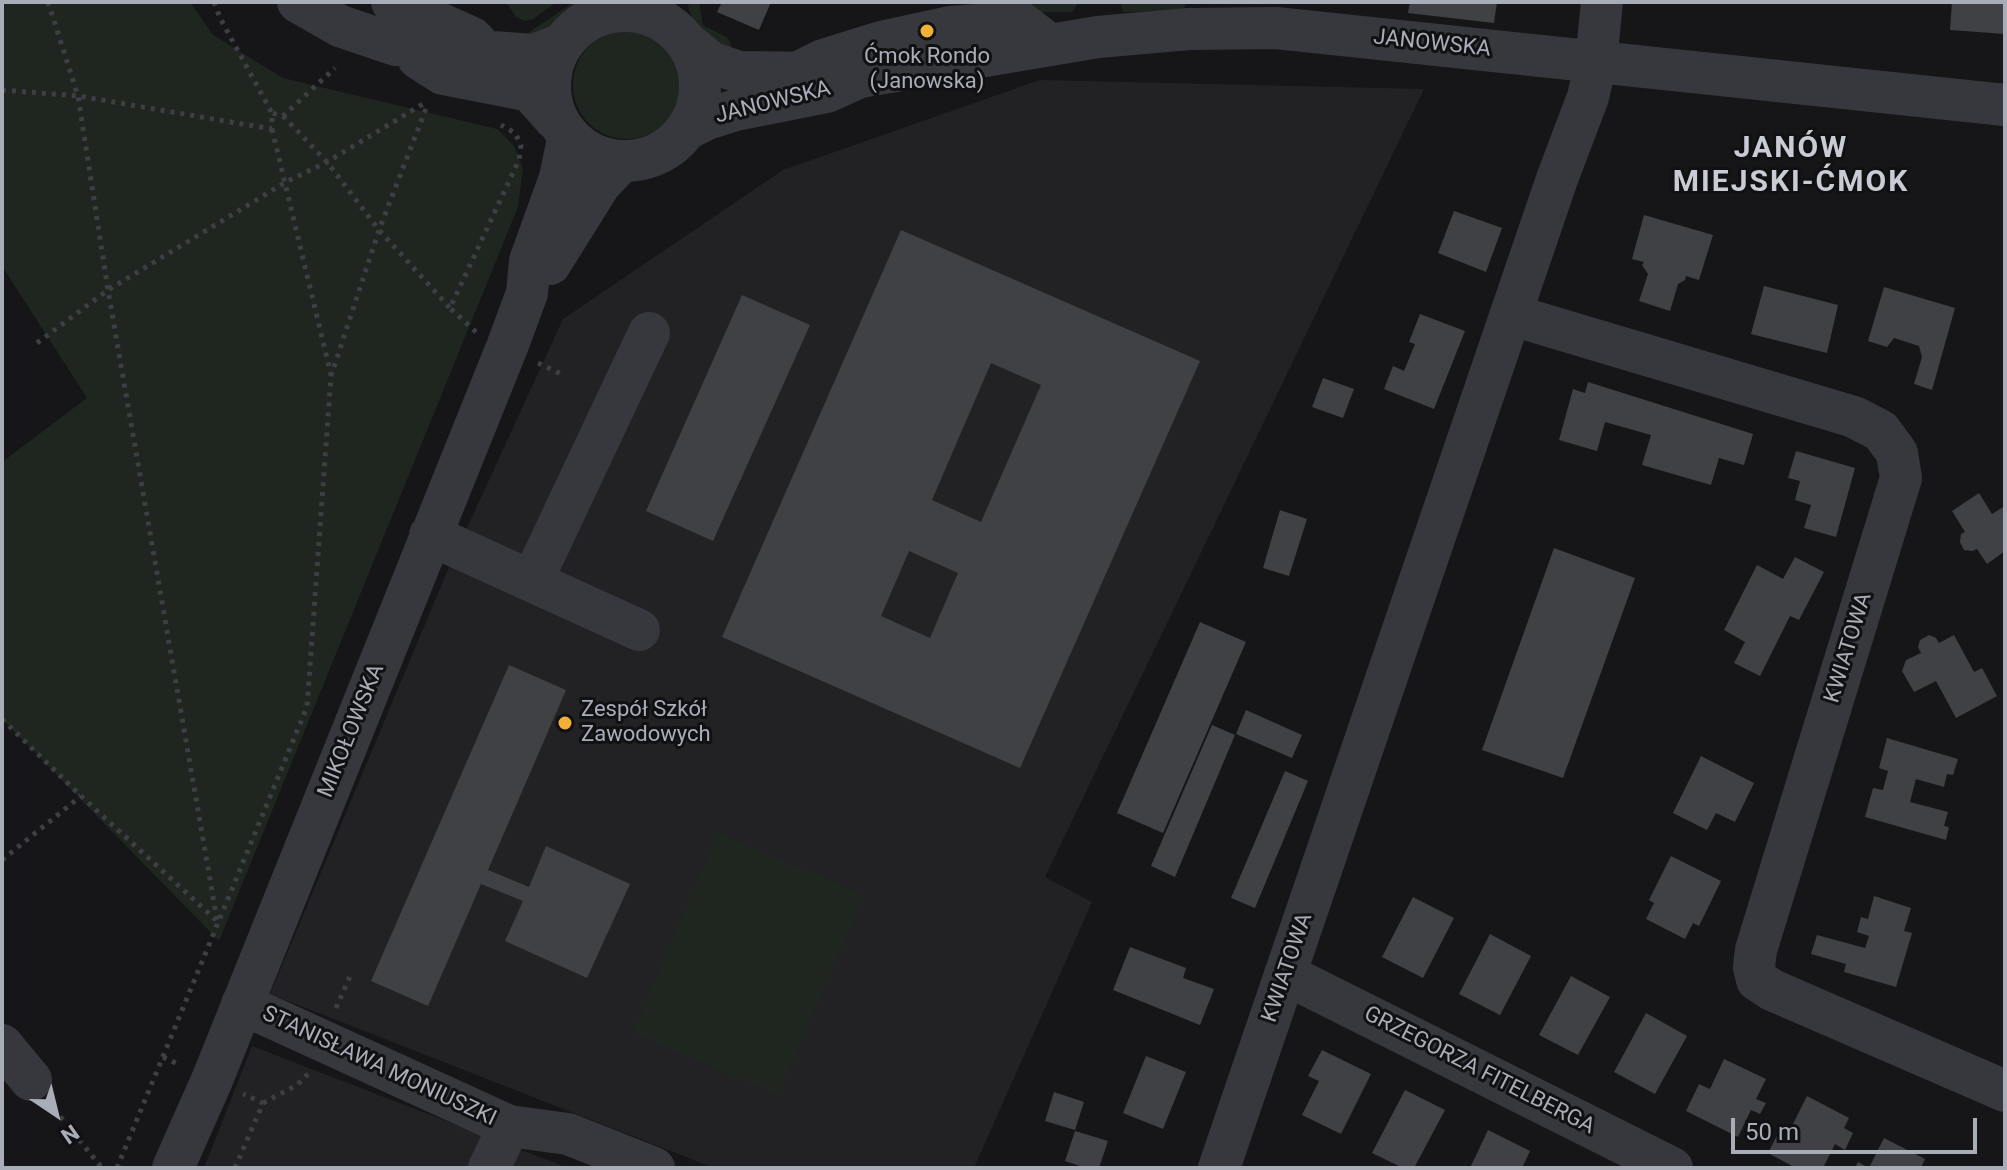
<!DOCTYPE html>
<meta charset="utf-8">
<style>
body{margin:0}
#map{position:relative;width:2007px;height:1170px;overflow:hidden;background:#161618;font-family:Roboto,sans-serif}
canvas{display:block}
.frame{position:absolute;inset:0;border:4px solid #a8adb8;pointer-events:none}
.north{position:absolute;left:16px;top:1074px;width:80px;height:80px;-webkit-text-stroke:6px #111113;paint-order:stroke;rotate:145deg;font-size:22px;font-weight:700;line-height:32px;text-align:center;color:#a8adb8}
.north::after{content:'';display:block;margin:auto;width:28px;height:36px;background:#a8adb8;clip-path:polygon(50% 0,100% 100%,50% 72%,0 100%)}
.scale{position:absolute;left:1731px;top:1118px;width:246px;height:36px;box-sizing:border-box;border:4px solid #a8adb8;border-top:0;padding-left:10px;font-size:24px;line-height:28px;white-space:nowrap;color:#a8adb8;-webkit-text-stroke:6px #111113;paint-order:stroke}
</style>
<div id="map">
<canvas width="2007" height="1170"></canvas>
<div class="frame"></div>
<div class="north">N</div>
<div class="scale">50 m</div>
</div>
<script>
const g = document.querySelector('canvas').getContext('2d');
g.lineJoin = 'round';
function fill(path, color) { g.fillStyle = color; g.fill(path, 'evenodd'); }
const toPath = rows => new Path2D(rows.map(r => 'M' + r).join(''));
function stroke(path, color, width, dash) { g.strokeStyle = color; g.lineWidth = width; g.lineCap = dash ? 'butt' : 'round'; g.setLineDash(dash || []); g.stroke(path); }
function label(font, color, halo, rows, align = 'center') {
  g.font = font + ' Roboto,sans-serif'; g.lineWidth = 6; g.setLineDash([]); g.textBaseline = 'middle'; g.strokeStyle = halo; g.fillStyle = color; for (const [text, x, y, turn = 0] of rows) {
    g.save(); g.translate(x, y); g.rotate((+turn || 0) * Math.PI / 180); g.textAlign = isNaN(turn) ? turn : align; if (halo) g.strokeText(text, 0, 0); g.fillText(text, 0, 0); g.restore();
  }
}
const built = toPath([
 [1040,80,1424,89,1045,877,1092,902,974,1168,714,1168,270,994,449,567,563,319,783,170],
 [252,1046,568,1168,204,1168]
]);
const green = toPath([
 [2,2,190,2,213,35,283,78,497,129,514,146,523,169,518,207,219,941,2,719,2,462,87,398,2,266],
 [506,2,557,2,533,19,525,21,516,17],
 [574,2,596,2,550,33,525,35],
 [687,2,699,2,703,25,728,38,734,52,695,28],
 [985,2,1079,2,1072,12,983,13,982,4],
 [1120,2,1185,2,1186,3,1183,11,1123,12],
 '573 85a54 54 0 1 1 108 0a54 54 0 1 1-108 0Z',
 [718,833,864,895,778,1095,633,1033]
]);
const building = toPath([
 [722,2,771,2,759,30,717,12],
 [1410,2,1497,2,1494,23,1408,13],
 [1952,2,2005,2,2005,34,1950,30],
 [1454,211,1502,228,1486,272,1438,253],
 [1644,215,1713,235,1699,280,1686,276,1685,280,1678,284,1670,311,1639,301,1648,274,1642,265,1644,262,1632,259],
 [901,230,1200,361,1020,768,722,637],
 [991,363,1041,385,981,522,932,500],
 [909,551,958,573,930,638,881,616],
 [1764,286,1838,305,1827,353,1751,334],
 [1884,287,1955,308,1932,390,1914,384,1922,357,1919,346,1894,338,1887,347,1868,341],
 [742,295,810,325,713,541,646,511],
 [1420,314,1465,331,1434,409,1384,389,1393,366,1404,371,1415,344,1409,342],
 [1323,378,1354,389,1343,418,1312,407],
 [1588,382,1753,434,1744,465,1719,458,1711,485,1642,465,1651,435,1605,422,1597,451,1559,440,1573,389,1585,393],
 [1796,451,1855,468,1836,537,1804,528,1811,505,1795,500,1800,481,1788,478],
 [1979,493,1992,514,2005,506,2005,551,1987,564,1977,549,1972,551,1964,550,1960,542,1961,534,1965,532,1952,511],
 [1280,510,1307,519,1289,576,1263,568],
 [1554,548,1635,578,1563,778,1482,750],
 [1795,557,1824,572,1799,620,1790,616,1760,676,1734,663,1745,642,1724,630,1757,565,1783,579],
 [1200,622,1246,642,1163,833,1117,813],
 [1929,635,1936,638,1939,643,1954,635,1974,672,1982,668,1997,696,1956,718,1936,681,1914,692,1902,671,1906,660,1921,653,1918,647,1920,640],
 [509,665,566,690,488,870,529,887,546,846,630,884,587,978,505,941,523,901,481,884,428,1006,371,981],
 [1246,710,1302,735,1292,758,1236,734],
 [1212,725,1235,735,1175,877,1151,866],
 [1887,738,1958,759,1953,775,1947,774,1944,787,1916,779,1910,802,1948,812,1944,826,1949,827,1946,840,1865,817,1873,788,1883,790,1888,771,1879,768],
 [1701,756,1754,783,1735,822,1716,813,1707,830,1673,813],
 [1285,771,1308,781,1255,908,1231,898],
 [1671,856,1721,881,1699,926,1693,923,1685,939,1646,919,1654,903,1649,900],
 [1874,896,1911,908,1904,931,1912,933,1896,987,1844,972,1846,964,1811,954,1817,935,1865,948,1869,936,1857,932,1861,917,1868,919],
 [1413,897,1454,918,1423,978,1382,957],
 [1490,934,1531,956,1500,1015,1459,994],
 [1130,947,1186,968,1183,978,1214,989,1200,1025,1113,990],
 [1571,976,1610,997,1578,1055,1539,1035],
 [1646,1013,1687,1036,1655,1094,1614,1072],
 [1322,1050,1371,1074,1341,1134,1302,1115,1319,1081,1308,1076],
 [1146,1056,1186,1072,1163,1129,1123,1113],
 [1724,1059,1766,1079,1756,1099,1766,1103,1760,1114,1751,1110,1738,1137,1686,1111,1699,1084,1710,1089],
 [1405,1090,1445,1110,1414,1168,1403,1168,1372,1153],
 [1054,1092,1084,1102,1075,1130,1045,1121],
 [1807,1096,1849,1118,1844,1128,1853,1133,1845,1150,1835,1144,1823,1168,1796,1168,1768,1153,1783,1124,1791,1128],
 [1488,1130,1530,1151,1522,1168,1470,1168],
 [1075,1131,1108,1141,1099,1168,1086,1168,1065,1161],
 [1884,1138,1925,1159,1921,1168,1855,1168,1858,1162,1869,1168]
]);
const path = toPath([
 [48,2,78,96,108,290,217,920],
 [214,2,220,18,272,113],
 [2,90,78,96,272,129,272,113,283,116,335,68],
 [283,116,327,162,379,230,450,308],
 [272,129,331,375],
 [476,332,450,308,519,160,521,145,515,133,501,125],
 [37,343,108,290,286,182,327,162,423,104],
 [538,363,561,374],
 [2,719,81,796,216,920],
 [2,860,81,796],
 [336,1008,351,974],
 [163,1057,180,1065],
 [263,1103,297,1085,309,1073],
 [54,1109,102,1168],
 [117,1168,307,707,331,376,379,230,427,106],
 [235,1168,263,1103,243,1094]
]);
const minor = toPath([
 [298,2,340,26,396,45,534,55,563,44],
 [392,2,472,38,478,44],
 '550 86a75 75 0 1 1 150 0a75 75 0 1 1-150 0Z',
 [692,47,710,62,739,72,827,73],
 [418,58,443,74,530,91,555,119],
 [799,72,823,60,881,42,950,27,1020,22,1050,45],
 [687,129,707,119,736,110,827,92,860,77,1098,37,1189,29,1276,28,2005,105],
 [550,264,600,184,620,163],
 [1512,315,1854,417,1881,431,1897,453,1901,478,1756,950,1754,967,1757,980,1772,990,2005,1091],
 [430,535,639,630],
 [532,581,649,333],
 [1285,974,1672,1168],
 [242,1004,509,1126,568,1134,654,1168],
 [2,1045,31,1080],
 [173,1168,212,1080,507,347,527,293,530,261,560,178,568,139],
 [489,1168,509,1126],
 [1219,1168,1557,179,1588,97,1596,62,1602,2]
]);
const markers = [
 [927,31,8,"#f2b134"],
 [565,723,8,"#f2b134"]
];
const streetNames = [
 ["JANOWSKA",1432,44,6],
 ["JANOWSKA",773,103,-14],
 ["KWIATOWA",1849,648,-73],
 ["MIKOŁOWSKA",352,731,-68],
 ["KWIATOWA",1288,968,-71],
 ["STANISŁAWA MONIUSZKI",379,1067,25],
 ["GRZEGORZA FITELBERGA",1479,1071,27]
];
const poiNames = [
 ["Ćmok Rondo",927,57],
 ["(Janowska)",927,82],
 ["Zespół Szkół",581,710,"left"],
 ["Zawodowych",581,735,"left"]
];
const districtNames = [
 ["JANÓW",1791,149],
 ["MIEJSKI-ĆMOK",1791,183]
];
fill(built, '#222225');
fill(green, '#1e261f');
fill(building, '#404145');
stroke(path, '#3d3f44', 5, [4, 6]);
stroke(minor, '#37383d', 42);
for (const [x, y, r, color] of markers) { const dot = new Path2D(); dot.arc(x, y, r, 0, 2 * Math.PI); g.fillStyle = color; g.fill(dot); stroke(dot, '#111113', 3); }
label('22px', '#a8adb8', '#111113', streetNames);
label('22px', '#a8adb8', '#111113', poiNames);
g.letterSpacing = '2px';
label('bold 30px', '#c9ccd4', '#111113', districtNames);
g.letterSpacing = '0px';
</script>
